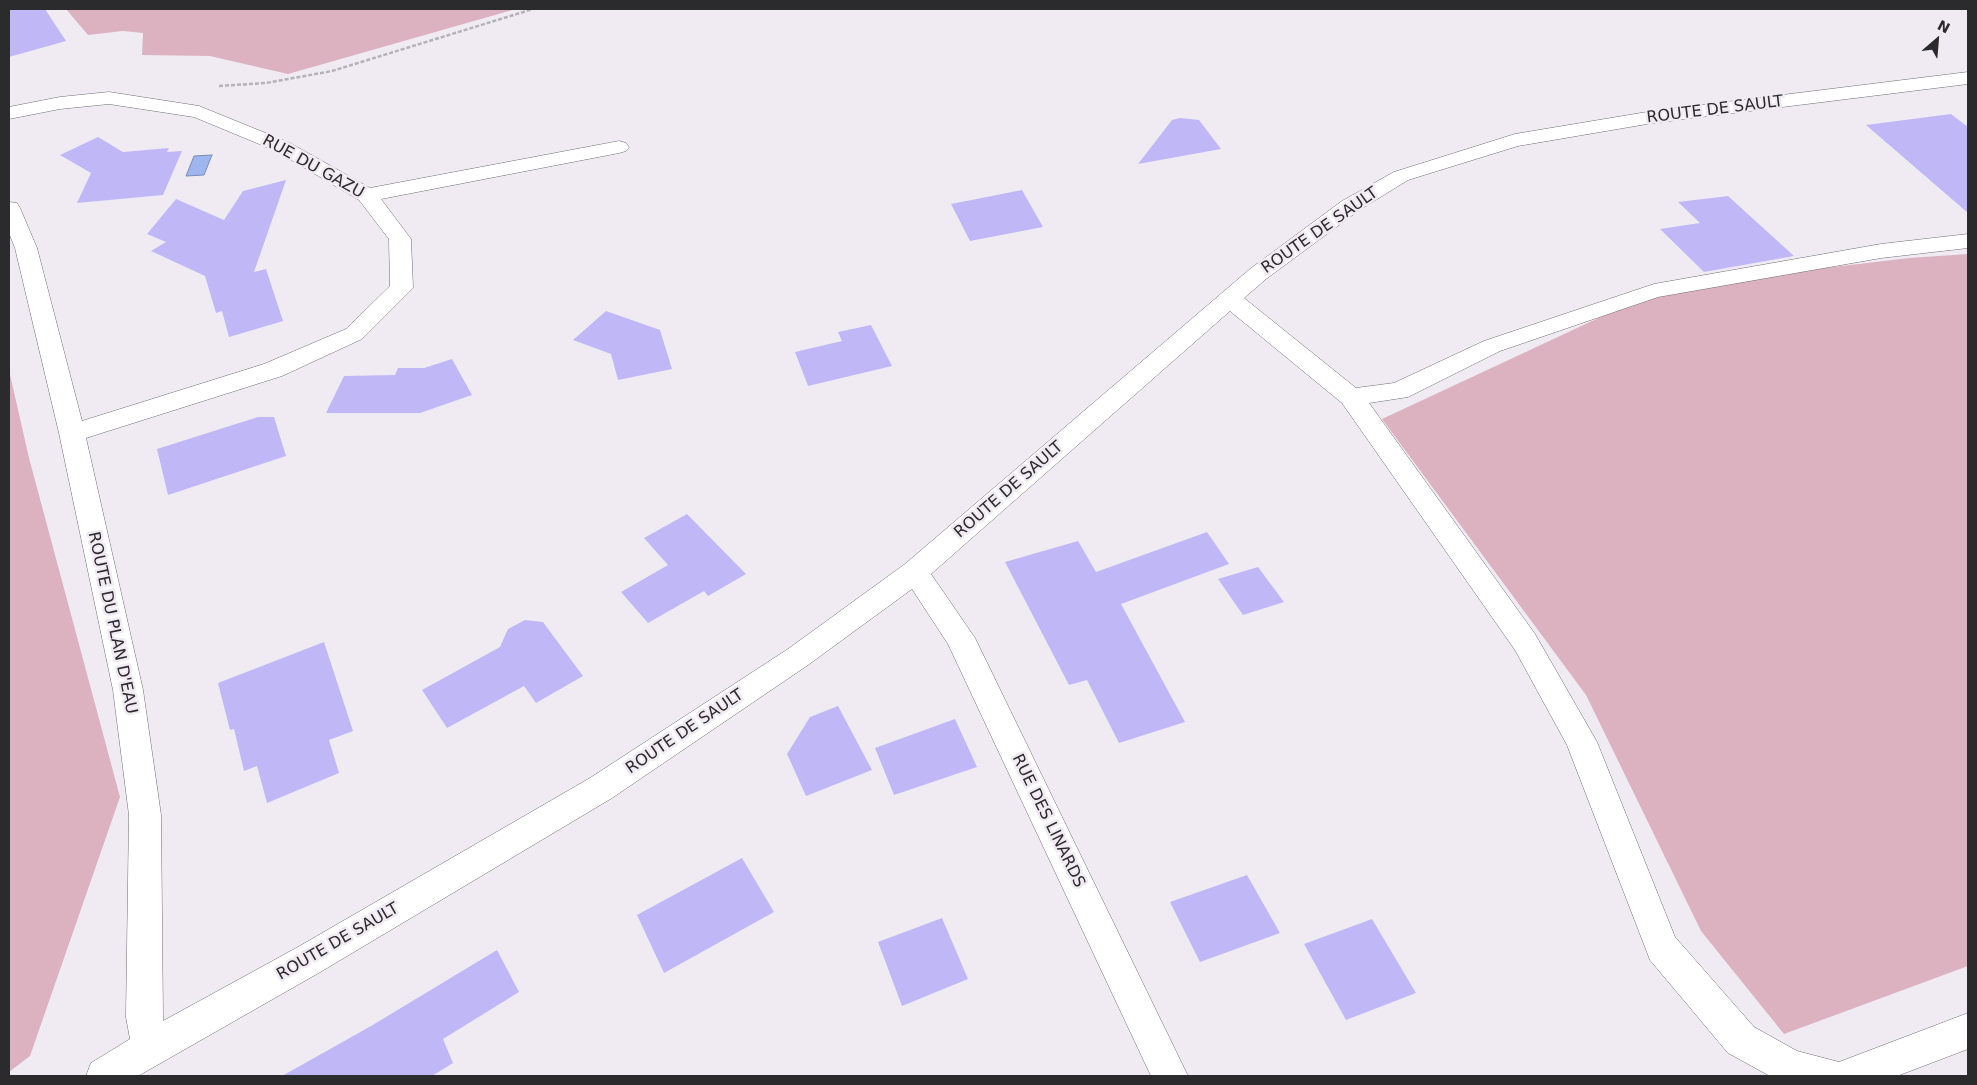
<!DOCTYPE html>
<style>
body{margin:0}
#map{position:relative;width:1977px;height:1085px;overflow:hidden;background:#f0ebf3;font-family:"DejaVu Sans",sans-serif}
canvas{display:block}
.frame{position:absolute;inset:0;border:10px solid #2b2a2d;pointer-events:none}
.north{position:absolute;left:1912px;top:15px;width:50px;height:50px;-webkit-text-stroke:4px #f0ebf3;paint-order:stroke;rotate:27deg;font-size:14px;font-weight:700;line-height:20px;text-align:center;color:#2b2a2d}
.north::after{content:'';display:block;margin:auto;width:18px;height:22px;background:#2b2a2d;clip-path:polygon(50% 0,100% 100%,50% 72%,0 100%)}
</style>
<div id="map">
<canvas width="1977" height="1085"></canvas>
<div class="frame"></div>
<div class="north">N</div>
</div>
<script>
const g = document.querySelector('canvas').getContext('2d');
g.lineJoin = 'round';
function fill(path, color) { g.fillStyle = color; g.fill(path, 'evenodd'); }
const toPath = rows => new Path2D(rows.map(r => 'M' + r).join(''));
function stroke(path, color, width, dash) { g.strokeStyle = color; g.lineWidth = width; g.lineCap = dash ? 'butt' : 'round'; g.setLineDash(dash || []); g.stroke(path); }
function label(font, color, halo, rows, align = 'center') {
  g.font = font + ' "DejaVu Sans",sans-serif'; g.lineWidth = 5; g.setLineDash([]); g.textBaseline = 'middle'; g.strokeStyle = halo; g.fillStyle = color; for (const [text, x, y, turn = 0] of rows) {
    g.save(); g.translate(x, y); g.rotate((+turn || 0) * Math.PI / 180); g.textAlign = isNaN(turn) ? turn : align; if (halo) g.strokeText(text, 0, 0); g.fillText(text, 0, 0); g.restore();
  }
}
const green = toPath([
 [66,9,516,9,288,74,210,56,142,55,143,33,123,31,88,35],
 [1968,254,1968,966,1784,1034,1701,931,1586,695,1382,419,1665,287,1909,258],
 [9,370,29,458,120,797,30,1056,9,1072]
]);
const water = toPath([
 [212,155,204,175,186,176,194,156,212,155]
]);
const building = toPath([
 [9,9,45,9,66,41,9,57],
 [1951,114,1968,127,1968,213,1866,125],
 [1180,118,1199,120,1221,149,1138,164,1172,120],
 [98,137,123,152,169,148,167,152,182,151,163,195,77,203,91,173,60,155],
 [286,180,254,272,266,269,283,321,229,337,222,311,216,313,205,276,151,251,166,242,147,234,176,199,224,220,243,191],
 [1022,190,1043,227,970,241,951,204],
 [1728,196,1794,256,1704,272,1660,229,1700,223,1678,202],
 [606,311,660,330,672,369,618,380,611,354,573,340],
 [871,325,892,366,808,386,795,352,842,341,838,332],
 [452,359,472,395,420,413,326,413,344,376,395,375,398,368,424,368],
 [258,417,274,417,286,456,168,495,157,449],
 [687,514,746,574,708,596,704,591,648,623,621,592,668,565,644,538],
 [1207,532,1229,564,1121,604,1185,722,1119,743,1087,680,1069,685,1005,562,1078,541,1096,572],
 [1258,567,1284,602,1243,615,1218,579],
 [525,620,543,622,583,676,536,703,524,686,447,728,422,690,500,647,508,629],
 [324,642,353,731,329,740,339,773,267,803,257,766,244,771,234,729,230,730,218,683],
 [838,706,872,770,806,796,787,754,810,717],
 [955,719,977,767,894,795,875,748],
 [742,858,774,912,664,973,637,915],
 [1247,875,1280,933,1200,962,1170,902],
 [942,918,968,979,902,1006,878,942],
 [1372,919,1416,993,1346,1020,1304,944],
 [497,950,519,992,443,1039,453,1063,432,1076,282,1076,371,1026]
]);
const path = toPath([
 [219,86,266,83,332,71,533,9]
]);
const minor = toPath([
 [1968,72,1968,84,1653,123,1518,146,1408,180,1358,211,1266,279,1244,298,1356,388,1394,383,1484,341,1654,284,1881,244,1968,234,1968,248,1881,258,1658,297,1500,351,1408,397,1369,403,1535,634,1597,742,1675,937,1754,1027,1797,1051,1839,1062,1968,1013,1968,1049,1897,1076,1770,1076,1728,1053,1650,960,1567,745,1515,650,1342,403,1230,311,931,574,975,638,1188,1076,1151,1076,948,644,912,589,808,665,612,798,322,971,138,1076,86,1076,91,1063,130,1039,126,1017,129,815,113,690,59,433,15,248,9,233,9,202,17,203,20,208,37,248,82,421,264,364,346,329,390,286,389,239,359,200,276,151,194,117,109,104,60,109,9,119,9,107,60,97,109,92,199,106,290,143,370,188,619,141,626,143,629,147,626,151,619,153,381,199,411,239,413,288,362,339,282,376,86,438,143,690,161,815,163,1021,298,947,590,778,788,649,905,564,1250,269,1342,201,1394,172,1515,134,1653,111,1968,72]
]);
const streetNames = [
 ["ROUTE DE SAULT",1715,110,-7],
 ["RUE DU GAZU",313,167,29],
 ["ROUTE DE SAULT",1320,231,-35],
 ["ROUTE DE SAULT",1009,490,-41],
 ["ROUTE DU PLAN D'EAU",112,623,78],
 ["ROUTE DE SAULT",685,732,-34],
 ["RUE DES LINARDS",1048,821,64],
 ["ROUTE DE SAULT",338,942,-30]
];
fill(green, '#dcb2c0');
fill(water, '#9fb5ef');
stroke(water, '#7c8bb5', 1);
fill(building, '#c0b8f6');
stroke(minor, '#716d74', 1);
stroke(path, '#b5b1b7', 2.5, [4, 2]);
fill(minor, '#fff');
label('16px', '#2b2a2d', '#f0ebf3', streetNames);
</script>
